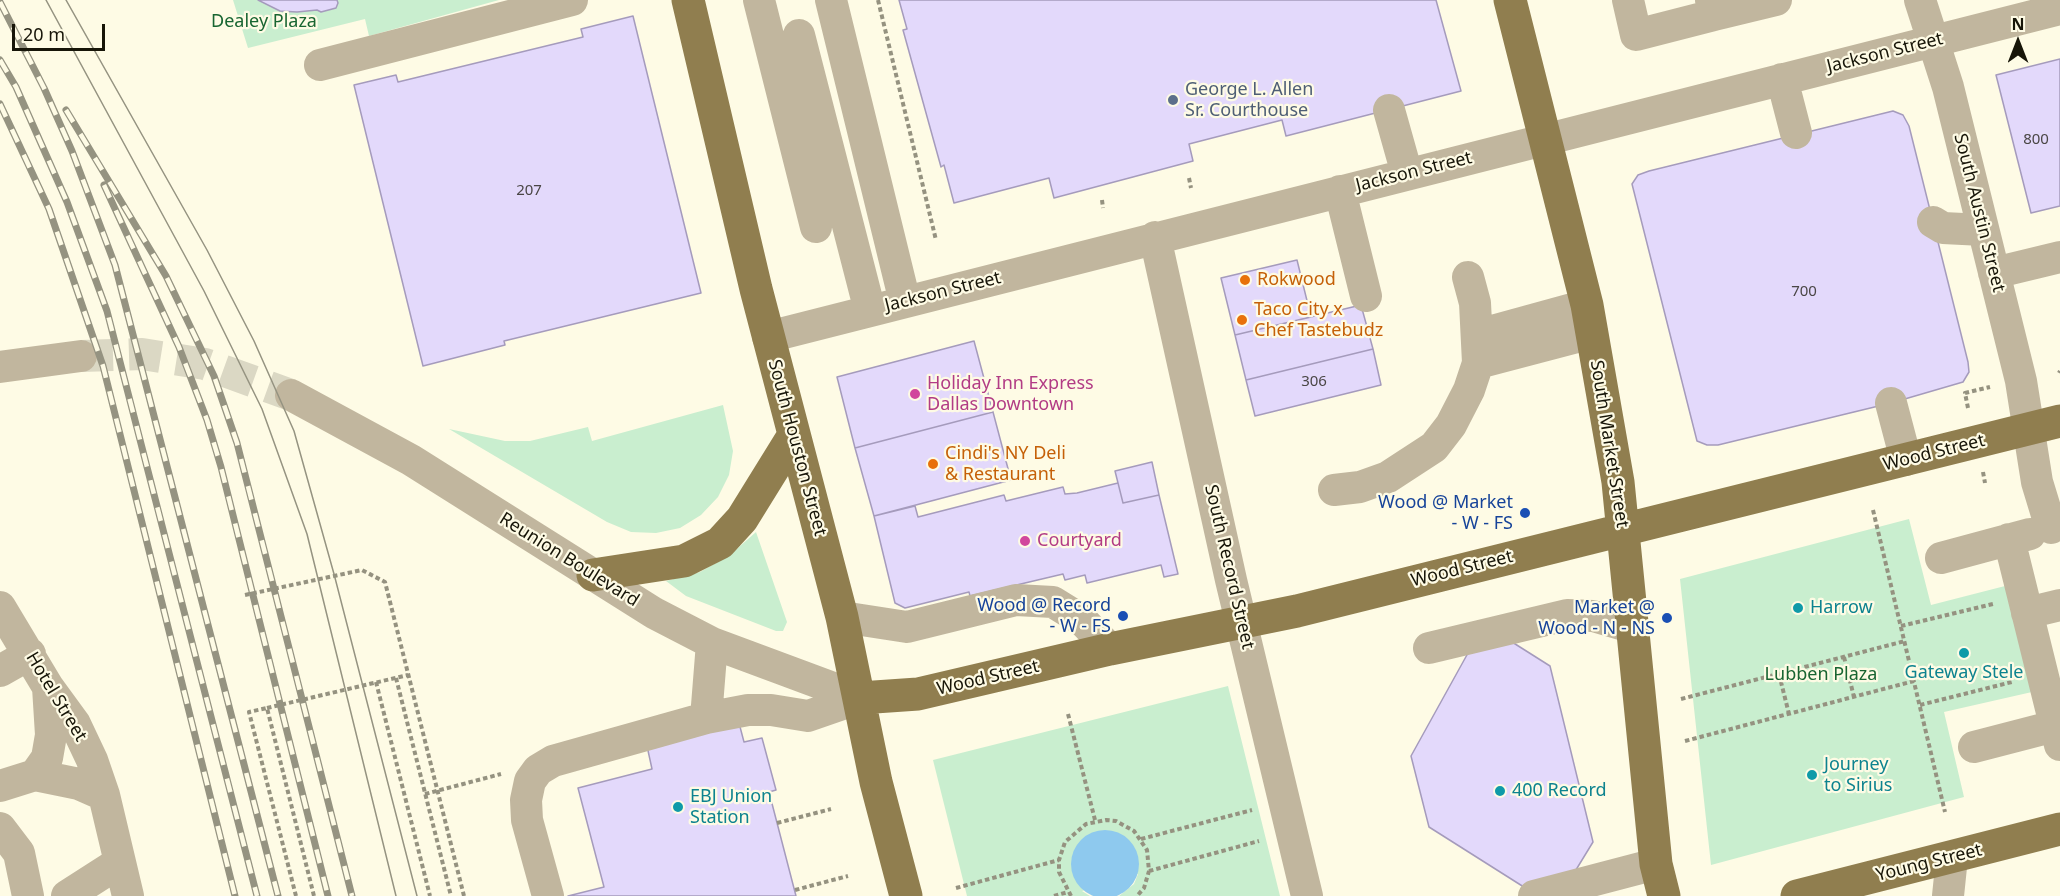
<!DOCTYPE html>
<style>
body{margin:0}
#map{position:relative;width:2060px;height:896px;overflow:hidden;background:#fefbe5;font-family:"Noto Sans",sans-serif}
canvas{display:block}
.north{position:absolute;left:1988px;top:12px;width:60px;height:60px;-webkit-text-stroke:4px #fefbe5;paint-order:stroke;rotate:0deg;font-size:16px;font-weight:700;line-height:24px;text-align:center;color:#171508}
.north::after{content:'';display:block;margin:auto;width:21px;height:27px;background:#171508;clip-path:polygon(50% 0,100% 100%,50% 72%,0 100%)}
.scale{position:absolute;left:12px;top:24px;width:93px;height:27px;box-sizing:border-box;border:3px solid #171508;border-top:0;padding-left:8px;font-size:18px;line-height:21px;white-space:nowrap;color:#171508;-webkit-text-stroke:4px #fefbe5;paint-order:stroke}
</style>
<div id="map">
<canvas width="2060" height="896"></canvas>
<div class="north">N</div>
<div class="scale">20 m</div>
</div>
<script>
const g = document.querySelector('canvas').getContext('2d');
g.lineJoin = 'round';
function fill(path, color) { g.fillStyle = color; g.fill(path, 'evenodd'); }
const toPath = rows => new Path2D(rows.map(r => 'M' + r).join(''));
function stroke(path, color, width, dash) { g.strokeStyle = color; g.lineWidth = width; g.lineCap = dash ? 'butt' : 'round'; g.setLineDash(dash || []); g.stroke(path); }
function label(font, color, halo, rows, align = 'center') {
  g.font = font + ' "Noto Sans",sans-serif'; g.lineWidth = 4.5; g.setLineDash([]); g.textBaseline = 'middle'; g.strokeStyle = halo; g.fillStyle = color; for (const [text, x, y, turn = 0] of rows) {
    g.save(); g.translate(x, y); g.rotate((+turn || 0) * Math.PI / 180); g.textAlign = isNaN(turn) ? turn : align; if (halo) g.strokeText(text, 0, 0); g.fillText(text, 0, 0); g.restore();
  }
}
const green = toPath([
 [233,0,499,0,369,36,365,19,248,48],
 [723,405,733,451,729,475,718,497,701,515,680,528,656,533,631,532,607,522,449,429,505,441,530,441,588,427,592,441],
 [1909,519,1931,605,2005,586,2032,692,1944,712,1964,797,1711,865,1680,579],
 [756,532,787,622,783,631,776,631,686,596,666,581,700,572,730,555],
 [1228,686,1280,896,1119,896,1134,884,1138,874,1082,891,1090,896,967,896,933,760]
]);
const water = toPath([
 '1071 864a34 34 0 1 1 68 0a34 34 0 1 1-68 0Z'
]);
const building = toPath([
 [258,0,337,0,338,3,336,8,321,12,317,10,297,12,280,11,258,0],
 [899,0,1436,0,1461,91,1286,136,1282,120,1189,144,1193,161,1054,198,1049,178,954,203,944,165,941,167,903,30,907,29,899,0],
 [633,16,701,293,504,341,505,345,423,366,354,85,396,75,398,82,583,37,581,29,633,16],
 [2060,59,2060,206,2031,213,1996,75,2060,59],
 [1893,111,1903,115,1909,126,1968,362,1969,372,1963,382,1891,403,1718,445,1707,445,1697,441,1632,184,1638,175,1649,171,1893,111],
 [1297,260,1311,317,1235,335,1221,278,1297,260],
 [1361,305,1373,349,1246,380,1235,335,1361,305],
 [974,341,993,412,855,448,837,377,974,341],
 [1373,349,1381,385,1255,416,1246,380,1373,349],
 [993,412,1011,480,874,516,855,448,993,412],
 [1152,462,1159,495,1123,503,1115,471,1152,462],
 [1118,483,1123,503,1159,495,1178,574,1164,577,1161,565,1087,583,1085,575,1065,580,1063,574,970,596,969,592,905,608,895,603,874,516,915,506,918,517,1004,495,1006,501,1063,487,1065,494,1077,493,1118,483],
 [1512,642,1550,666,1593,842,1571,878,1527,889,1429,827,1411,756,1468,653,1512,642],
 [739,723,744,742,762,738,776,790,769,792,796,896,568,896,604,887,578,788,652,769,647,746,739,723]
]);
const minorTunnel = toPath([
 [81,356,142,354,205,364,291,395]
]);
const path = toPath([
 [878,0,936,240],
 [1189,178,1191,188],
 [1102,200,1103,208],
 [2059,373,2060,371],
 [1968,408,1965,393,1990,387],
 [1983,472,1985,483],
 [1873,510,1945,812],
 [245,595,362,570,385,582,464,896],
 [1901,626,1993,604],
 [1844,657,1854,697],
 [1779,674,1789,714],
 [396,678,451,896],
 [376,682,430,896],
 [1681,699,1905,641],
 [1920,705,2012,682],
 [267,708,408,675],
 [1068,714,1095,820],
 [1685,741,1914,681],
 [425,794,501,774],
 [777,823,831,809],
 [1141,839,1252,810],
 [1149,871,1259,841],
 [956,888,1059,860],
 [795,890,848,876],
 [296,896,249,712,267,708,314,896],
 [1054,896,1068,892],
 [1071,896,1059,872,1059,860,1065,842,1086,824,1106,820,1116,821,1134,831,1147,850,1149,871,1144,888,1137,896]
]);
const minor = toPath([
 [759,0,816,227],
 [831,0,905,302],
 [1628,0,1636,35,1714,15],
 [1711,0,1714,15,1776,0],
 [1920,0,1948,87,2021,381,2037,482,2051,528],
 [799,35,870,311],
 [320,65,572,0],
 [1782,79,1796,133],
 [1389,110,1407,174],
 [1340,191,1366,296],
 [1933,222,1943,228,1983,230],
 [1155,237,1231,580,1307,896],
 [1994,273,2060,257],
 [1478,335,1587,305],
 [768,337,2060,9],
 [1478,363,1592,333],
 [0,367,81,356],
 [291,395,411,460,654,613,712,643,860,698],
 [1891,403,1906,460],
 [1334,490,1360,487,1388,477,1434,447,1451,425,1469,390,1478,363,1475,303,1468,277],
 [2009,539,2060,745],
 [1941,558,2030,534],
 [0,607,48,687,75,724,92,760,104,795,128,896],
 [2027,613,2060,605],
 [842,617,907,627,1016,600,1053,602,1082,620,1110,649],
 [1429,648,1567,615,1593,616,1634,628],
 [0,671,30,654],
 [706,718,712,643],
 [1974,747,2055,726],
 [35,775,47,758,51,735,48,687],
 [0,786,35,775,79,784,104,795],
 [0,828,19,853,28,896],
 [67,896,120,862],
 [548,896,527,820,526,800,530,781,538,770,553,761,706,718,748,710,771,710,808,716,860,698],
 [1534,896,1656,864],
 [1948,896,1952,857]
]);
const major = toPath([
 [688,0,756,289,842,617,876,782,906,896],
 [1510,0,1587,305,1618,482,1656,864,1664,896],
 [593,575,684,561,720,543,742,519,794,435],
 [860,698,918,694,1110,649,1297,611,2060,421],
 [1797,896,2060,829]
]);
const tram = toPath([
 [46,0,204,291,262,409,307,534,396,896],
 [66,0,207,250,254,341,294,431,334,574,417,896]
]);
const rail = toPath([
 [0,2,44,88,72,151,115,265,278,896],
 [0,60,16,87,67,202,107,311,257,896],
 [0,104,49,209,103,366,235,896],
 [66,110,166,276,214,376,237,443,352,896],
 [104,185,179,347,207,420,221,467,328,896]
]);
const markers = [
 [1173,100,6,"#5c6f8a"],
 [1245,280,6,"#e8710a"],
 [1242,320,6,"#e8710a"],
 [915,394,6,"#d1479c"],
 [933,464,6,"#e8710a"],
 [1525,513,6,"#1a4fb4"],
 [1025,541,6,"#d1479c"],
 [1798,608,6,"#0f9aa8"],
 [1123,616,6,"#1a4fb4"],
 [1667,618,6,"#1a4fb4"],
 [1964,653,6,"#0f9aa8"],
 [1812,775,6,"#0f9aa8"],
 [1500,791,6,"#0f9aa8"],
 [678,807,6,"#0f9aa8"]
];
const numberNames = [
 ["800",2036,140],
 ["207",529,191],
 ["700",1804,292],
 ["306",1314,382]
];
const parkNames = [
 ["Dealey Plaza",264,22],
 ["Lubben Plaza",1821,675]
];
const streetNames = [
 ["Jackson Street",1885,53,-14],
 ["Jackson Street",1414,172,-14],
 ["South Austin Street",1979,213,76],
 ["Jackson Street",943,292,-14],
 ["South Market Street",1609,444,81],
 ["South Houston Street",797,448,75],
 ["Wood Street",1934,453,-14],
 ["Reunion Boulevard",569,560,32],
 ["South Record Street",1229,567,77],
 ["Wood Street",1462,569,-14],
 ["Wood Street",988,678,-13],
 ["Hotel Street",56,697,59],
 ["Young Street",1929,863,-14]
];
const serviceNames = [
 ["George L. Allen",1185,90],
 ["Sr. Courthouse",1185,111]
];
const foodNames = [
 ["Rokwood",1257,280],
 ["Taco City x",1254,310],
 ["Chef Tastebudz",1254,331],
 ["Cindi's NY Deli",945,454],
 ["& Restaurant",945,475]
];
const hotelNames = [
 ["Holiday Inn Express",927,384],
 ["Dallas Downtown",927,405],
 ["Courtyard",1037,541]
];
const transitNames = [
 ["Wood @ Market",1513,503],
 ["- W - FS",1513,524],
 ["Wood @ Record",1111,606],
 ["- W - FS",1111,627],
 ["Market @",1655,608],
 ["Wood - N - NS",1655,629]
];
const cultureNames = [
 ["Harrow",1810,608],
 ["Gateway Stele",1964,673,"center"],
 ["Journey",1824,765],
 ["to Sirius",1824,786],
 ["400 Record",1512,791],
 ["EBJ Union",690,797],
 ["Station",690,818]
];
fill(green, '#c9eecf');
fill(water, '#8ec9ee');
fill(building, '#e3d9fb');
stroke(building, '#a59bbc', 1.5);
stroke(minorTunnel, '#dbd8c4', 32, [32, 16]);
stroke(path, '#959280', 4, [4.5, 3]);
stroke(minor, '#c1b69e', 32);
stroke(major, '#907e4f', 33);
stroke(tram, '#959381', 1.5);
stroke(rail, '#959381', 7);
stroke(rail, '#fefbe5', 4.5, [14]);
for (const [x, y, r, color] of markers) { const dot = new Path2D(); dot.arc(x, y, r, 0, 2 * Math.PI); g.fillStyle = color; g.fill(dot); stroke(dot, '#fefbe5', 2); }
label('15px', '#4a4645', null, numberNames);
label('18px', '#186531', '#fefbe5', parkNames);
label('18px', '#171508', '#fefbe5', streetNames);
label('18px', '#4e5e75', '#fefbe5', serviceNames, 'left');
label('18px', '#c56008', '#fefbe5', foodNames, 'left');
label('18px', '#b23c85', '#fefbe5', hotelNames, 'left');
label('18px', '#164399', '#fefbe5', transitNames, 'right');
label('18px', '#0d838f', '#fefbe5', cultureNames, 'left');
</script>
